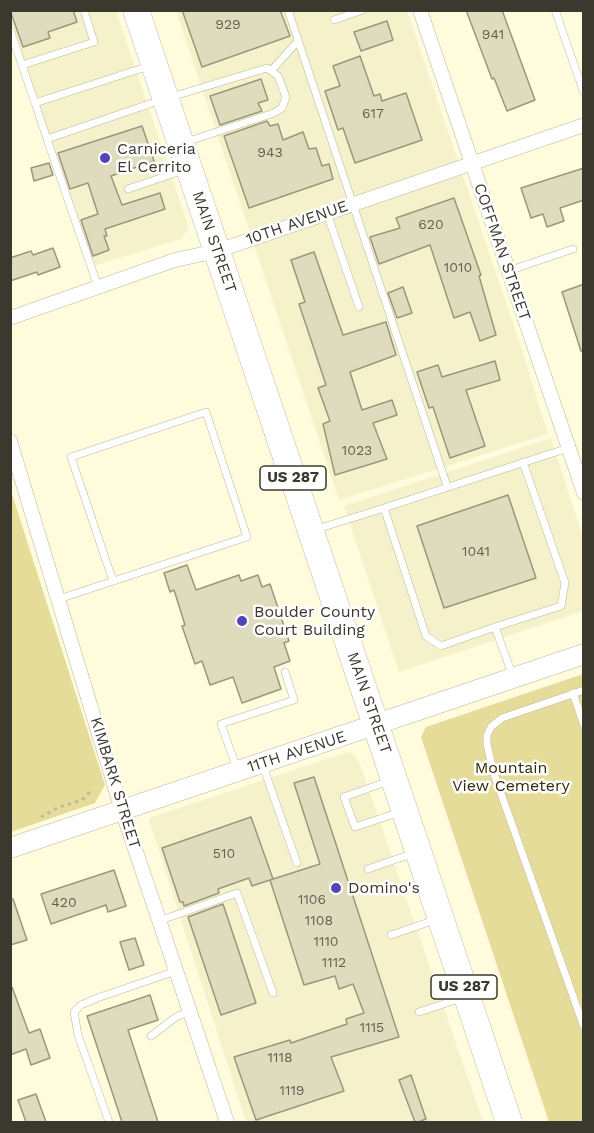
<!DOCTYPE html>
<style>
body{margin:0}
#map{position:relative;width:594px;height:1133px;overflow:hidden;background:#fffbdd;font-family:"Work Sans",sans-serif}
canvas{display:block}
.frame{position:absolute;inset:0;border:12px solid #3b392e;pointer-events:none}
</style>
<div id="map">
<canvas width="594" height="1133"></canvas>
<div class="frame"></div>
</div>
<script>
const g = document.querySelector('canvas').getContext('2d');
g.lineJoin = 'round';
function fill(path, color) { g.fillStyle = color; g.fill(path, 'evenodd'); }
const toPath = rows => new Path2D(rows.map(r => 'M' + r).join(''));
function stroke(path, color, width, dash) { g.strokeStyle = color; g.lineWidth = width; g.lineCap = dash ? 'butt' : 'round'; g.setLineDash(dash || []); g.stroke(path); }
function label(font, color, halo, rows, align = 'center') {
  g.font = font + ' "Work Sans",sans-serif'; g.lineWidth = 5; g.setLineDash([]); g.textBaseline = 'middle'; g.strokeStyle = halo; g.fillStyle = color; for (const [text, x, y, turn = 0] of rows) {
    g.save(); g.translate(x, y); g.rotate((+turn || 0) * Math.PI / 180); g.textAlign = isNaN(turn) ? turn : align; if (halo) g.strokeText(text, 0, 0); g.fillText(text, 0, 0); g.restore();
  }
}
const built = toPath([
 [10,11,116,11,189,228,181,239,93,266,11,20],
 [176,11,407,11,519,341,548,434,339,500],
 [551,438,583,538,583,611,399,672,344,506],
 [348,752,354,755,360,764,483,1122,246,1122,149,820,152,817]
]);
const green = toPath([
 [11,491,105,785,95,803,11,832],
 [583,674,583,1122,549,1122,421,737,426,727]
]);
const building = toPath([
 [10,10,73,10,77,22,48,32,50,38,23,47,10,10],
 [182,10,280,10,290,36,202,67,182,10],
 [466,10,502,10,535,100,507,111,494,78,492,79,466,10],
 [387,21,393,40,361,51,354,32,387,21],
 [360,56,374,96,380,94,382,101,406,93,422,140,355,163,343,128,338,130,325,91,340,86,333,66,360,56],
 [261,79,268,100,258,103,262,111,220,125,210,96,261,79],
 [267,121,270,126,278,124,283,140,303,132,309,149,316,148,322,166,329,164,333,179,249,208,224,136,267,121],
 [142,126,154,161,111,176,122,205,160,193,165,209,105,229,107,236,104,236,109,250,93,256,81,220,98,214,88,183,70,189,58,153,142,126],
 [49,163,53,175,34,181,31,168,49,163],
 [584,168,584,200,560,208,564,221,547,227,543,214,531,218,521,188,584,168],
 [454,198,481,275,479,276,496,335,480,341,470,312,454,318,430,245,379,264,370,237,400,228,396,218,454,198],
 [53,248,60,267,38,275,37,272,10,281,10,258,31,251,33,255,53,248],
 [314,252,343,335,386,322,396,355,350,372,362,410,392,400,397,415,373,423,387,459,335,475,323,424,330,421,318,388,326,385,299,304,305,302,291,260,314,252],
 [584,284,584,351,581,351,562,292,584,284],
 [403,287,412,313,397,318,388,293,403,287],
 [495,361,500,380,466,390,485,446,450,458,433,407,429,408,417,372,438,365,442,377,495,361],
 [508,495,536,578,444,608,417,526,508,495],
 [187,565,196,590,239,575,241,581,258,575,262,587,270,584,289,641,284,643,290,661,274,667,281,689,242,703,233,677,210,685,202,661,195,664,182,626,185,625,174,590,170,592,164,573,187,565],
 [314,777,399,1037,331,1057,344,1091,256,1120,234,1057,290,1040,291,1043,347,1024,346,1019,364,1013,353,984,339,989,335,976,304,985,270,880,320,864,294,783,314,777],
 [251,817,273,879,252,886,249,878,218,889,219,893,184,906,183,902,180,902,162,848,251,817],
 [114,870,126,906,108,912,106,905,51,924,41,894,114,870],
 [10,899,13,899,27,940,10,945,10,899],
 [223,904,256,1003,221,1015,188,917,223,904],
 [135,938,144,965,129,970,120,942,135,938],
 [10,987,12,987,29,1033,40,1029,50,1058,31,1065,26,1049,10,1055,10,987],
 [150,995,158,1020,128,1030,158,1122,122,1122,87,1016,150,995],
 [411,1075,426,1119,418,1122,415,1122,399,1080,411,1075],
 [36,1094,46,1122,26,1122,18,1100,36,1094]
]);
const path = toPath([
 [41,817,59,807,82,800,91,791]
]);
const lane = toPath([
 [288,10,447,486],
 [555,10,584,93],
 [334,20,363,10],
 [10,30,22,65],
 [271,71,298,41],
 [171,97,267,68,278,76,286,97,282,108,274,113,186,142],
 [35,103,22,65,94,42,84,10],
 [47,139,35,103,149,66],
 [128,189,184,170],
 [327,213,359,307],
 [508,271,573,249],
 [98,287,47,139,161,100],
 [384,508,568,448],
 [314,530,384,508,426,636,441,646,495,627],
 [59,599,247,537,206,412,71,457,113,581],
 [513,677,495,627,561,606,565,583,523,462],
 [584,690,502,718,491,727,487,735,487,744,493,771,584,1027],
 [573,693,584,725],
 [263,766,297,863],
 [237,769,221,724,294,700,285,672],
 [389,781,344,797,355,827,400,812],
 [368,869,414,853],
 [159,921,237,893,273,993],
 [391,935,435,920],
 [419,1012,462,998],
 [151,1036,176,1017,190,1011],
 [109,1122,78,1035,74,1012,81,1005,100,997,176,971]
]);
const street = toPath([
 [420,10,584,493],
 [10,318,175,260,217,251,584,125],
 [10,441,122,810,227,1122]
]);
const secondary = toPath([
 [10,848,584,654]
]);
const highway = toPath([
 [136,10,509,1122]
]);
const markers = [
 [105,158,6,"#5145bc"],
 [242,621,6,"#5145bc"],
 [336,888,6,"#5145bc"]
];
const numberNames = [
 ["929",228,25],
 ["941",493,35],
 ["617",373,114],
 ["943",270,153],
 ["620",431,225],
 ["1010",458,268],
 ["1023",357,451],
 ["1041",476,552],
 ["510",224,854],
 ["1106",312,900],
 ["420",64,903],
 ["1108",319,921],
 ["1110",326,942],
 ["1112",334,963],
 ["1115",372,1028],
 ["1118",280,1058],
 ["1119",292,1091]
];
const shields = [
 [293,478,66],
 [464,987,66]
];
const shieldNames = [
 ["US 287",293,478],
 ["US 287",464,987]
];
const poiNames = [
 ["Carniceria",117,149],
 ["El Cerrito",117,167],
 ["Boulder County",254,612],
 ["Court Building",254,630],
 ["Domino's",348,888]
];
const streetNames = [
 ["10TH AVENUE",297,223,-19],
 ["MAIN STREET",214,242,71],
 ["COFFMAN STREET",502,252,71],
 ["MAIN STREET",369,703,71],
 ["11TH AVENUE",297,752,-18],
 ["KIMBARK STREET",115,783,73]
];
const parkNames = [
 ["Mountain",511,768],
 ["View Cemetery",511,786]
];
fill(built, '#f5f1cb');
fill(green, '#e5dc99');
fill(building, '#dfdcbe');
stroke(building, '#9b977c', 1.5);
stroke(lane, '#bcb89c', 8);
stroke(street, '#bcb89c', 15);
stroke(secondary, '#bcb89c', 21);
stroke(highway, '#bcb89c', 27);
stroke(path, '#bcb8a1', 3, [3, 4.5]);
stroke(lane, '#fff', 7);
stroke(street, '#fff', 14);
stroke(secondary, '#fff', 20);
stroke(highway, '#fff', 26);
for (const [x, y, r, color] of markers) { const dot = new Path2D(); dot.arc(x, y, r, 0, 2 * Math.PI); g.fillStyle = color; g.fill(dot); stroke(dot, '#fff', 2); }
label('14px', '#646252', null, numberNames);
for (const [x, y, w] of shields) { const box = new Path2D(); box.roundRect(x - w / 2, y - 12, w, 24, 4.5); g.fillStyle = '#fff'; g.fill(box); stroke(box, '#3b392e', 1.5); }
label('bold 15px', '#3b392e', null, shieldNames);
label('16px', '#3b392e', '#fff', poiNames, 'left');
label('16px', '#3b392e', '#fff', streetNames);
label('16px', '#312c05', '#fff', parkNames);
</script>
